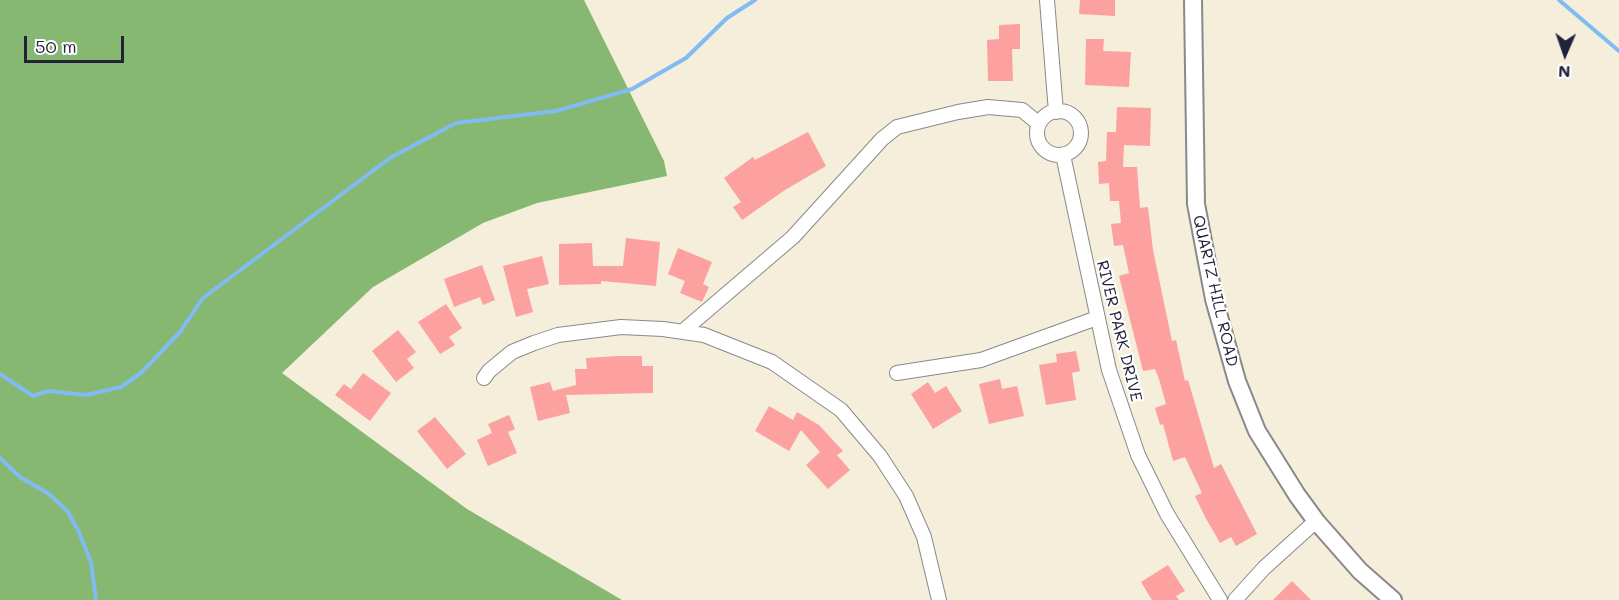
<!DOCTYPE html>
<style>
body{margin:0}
#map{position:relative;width:1619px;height:600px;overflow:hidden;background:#f4eedb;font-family:Mali,sans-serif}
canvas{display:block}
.north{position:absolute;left:1535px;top:24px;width:60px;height:60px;-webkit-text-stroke:4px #fff;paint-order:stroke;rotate:182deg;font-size:16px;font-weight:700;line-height:24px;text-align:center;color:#22223b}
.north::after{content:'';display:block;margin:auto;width:21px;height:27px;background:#22223b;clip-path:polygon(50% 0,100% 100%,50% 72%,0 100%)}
.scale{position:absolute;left:24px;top:36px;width:100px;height:27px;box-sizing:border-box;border:3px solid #22223b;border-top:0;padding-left:8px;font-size:18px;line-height:21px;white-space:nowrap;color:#22223b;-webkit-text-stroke:4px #fff;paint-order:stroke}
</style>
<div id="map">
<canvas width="1619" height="600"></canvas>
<div class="north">N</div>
<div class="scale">50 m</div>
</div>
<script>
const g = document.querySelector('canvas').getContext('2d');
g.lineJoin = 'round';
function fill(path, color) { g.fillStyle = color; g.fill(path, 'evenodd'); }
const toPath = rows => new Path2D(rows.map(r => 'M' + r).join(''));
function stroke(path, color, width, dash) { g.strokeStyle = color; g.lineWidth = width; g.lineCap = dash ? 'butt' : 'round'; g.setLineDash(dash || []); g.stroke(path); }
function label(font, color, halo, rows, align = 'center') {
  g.font = font + ' Mali,sans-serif'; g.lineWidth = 4.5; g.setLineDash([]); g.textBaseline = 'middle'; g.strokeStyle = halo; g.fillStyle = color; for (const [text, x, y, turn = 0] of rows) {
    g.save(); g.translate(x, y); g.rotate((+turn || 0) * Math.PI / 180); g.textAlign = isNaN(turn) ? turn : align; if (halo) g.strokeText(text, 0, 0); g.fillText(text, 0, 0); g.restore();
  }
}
const forest = toPath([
 [0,0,584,0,664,161,667,176,537,203,483,223,373,287,282,373,467,509,622,600,0,600]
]);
const stream = toPath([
 [1559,0,1619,51],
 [0,374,33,396,48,391,86,395,121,387,141,373,180,332,203,298,390,158,456,123,556,111,632,89,686,58,727,18,755,0],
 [0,458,20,477,49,494,68,512,79,532,91,562,96,600]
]);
const building = toPath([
 [1080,0,1115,0,1115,16,1079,14],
 [1020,24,1020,49,1012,49,1013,81,988,81,987,40,999,39,999,25],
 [1086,39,1104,39,1103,51,1131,52,1129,87,1085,85],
 [1117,107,1151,108,1150,146,1124,145,1123,167,1137,167,1140,208,1148,207,1153,250,1172,341,1176,340,1185,381,1188,380,1214,468,1221,464,1257,534,1236,546,1231,537,1220,543,1205,517,1195,496,1202,493,1185,457,1173,461,1163,424,1160,425,1155,408,1166,404,1159,379,1155,369,1143,371,1119,276,1129,273,1123,245,1114,246,1111,224,1121,223,1119,201,1110,201,1109,183,1099,184,1098,162,1106,161,1107,132,1116,132],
 [808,132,826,166,785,190,742,220,733,207,741,202,724,178,753,157,755,160],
 [626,238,660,242,656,286,601,281,601,284,559,285,559,244,592,243,593,266,623,266],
 [678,248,712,262,703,284,709,287,702,302,680,293,685,281,668,274],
 [542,256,549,284,527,289,533,312,516,317,503,266],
 [482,265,495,300,483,305,480,297,454,307,444,279],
 [446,304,462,328,449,337,455,345,440,354,418,322],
 [398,330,416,352,407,359,414,368,396,382,372,351],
 [1076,351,1080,371,1072,373,1076,400,1046,405,1039,365,1057,362,1056,354],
 [618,356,642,356,642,366,653,366,653,393,566,395,570,413,538,421,530,387,550,382,553,391,576,385,575,369,587,369,586,358],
 [363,373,391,393,370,421,335,395,344,384,351,389],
 [1000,379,1002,389,1017,386,1024,416,989,424,979,384],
 [928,382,935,393,946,386,962,411,933,429,911,394],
 [769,406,793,420,797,412,819,425,843,451,837,455,850,470,828,489,806,465,820,452,801,430,789,451,755,431],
 [509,415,515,429,508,432,517,453,488,466,477,440,492,433,488,424],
 [435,417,466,454,447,469,417,431],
 [1168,565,1185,591,1176,596,1179,600,1152,600,1141,582],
 [1292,581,1311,600,1273,600]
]);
const minor = toPath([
 [1047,0,1056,112],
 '1037 133a22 22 0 1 1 44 0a22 22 0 1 1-44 0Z',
 [1063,155,1109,370,1138,455,1167,514,1220,600],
 [683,331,793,237,882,139,897,127,958,112,988,107,1022,110,1038,123],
 [897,373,981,360,1097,318],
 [484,378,489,371,512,352,534,343,558,335,621,327,663,329,704,335,772,362,841,410,880,456,906,496,924,537,939,600],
 [1235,600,1264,568,1316,521]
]);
const tertiary = toPath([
 [1193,0,1196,204,1214,299,1237,381,1257,431,1297,495,1316,521,1360,571,1393,600]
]);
const streetNames = [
 ["QUARTZ HILL ROAD",1215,291,77],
 ["RIVER PARK DRIVE",1119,331,76]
];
fill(forest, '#86b872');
stroke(stream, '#81bbf3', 4);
fill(building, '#fca19f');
stroke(minor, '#8b888b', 16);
stroke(tertiary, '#8b888b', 20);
stroke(minor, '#fff', 14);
stroke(tertiary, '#fff', 16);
label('16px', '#22223b', '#fff', streetNames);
</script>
